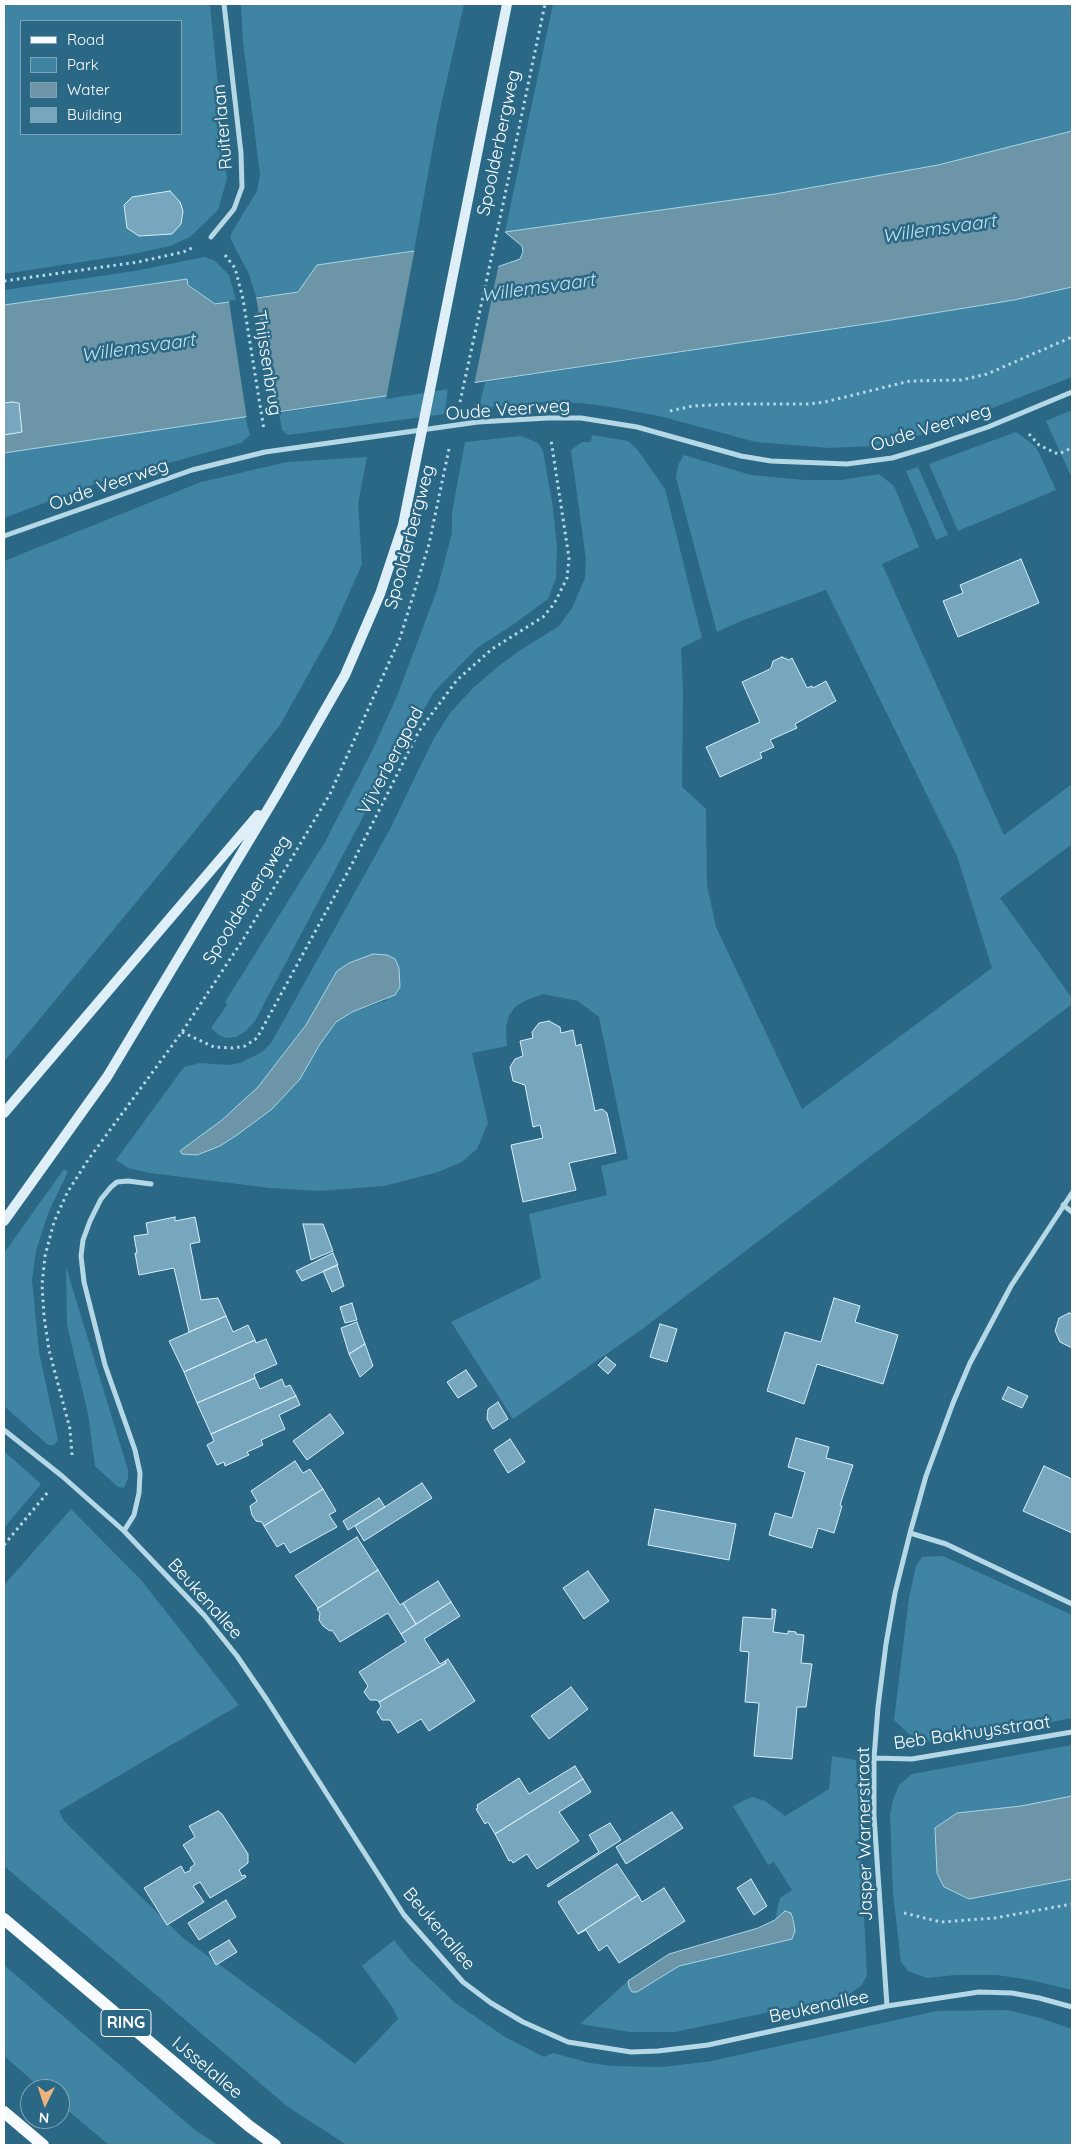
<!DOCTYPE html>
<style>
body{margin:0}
#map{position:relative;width:1076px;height:2149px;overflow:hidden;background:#2a6886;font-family:Quicksand,sans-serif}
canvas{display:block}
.frame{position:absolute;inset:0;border:5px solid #fff;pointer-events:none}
.legend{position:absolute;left:20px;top:20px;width:162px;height:115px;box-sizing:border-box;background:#2a6886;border:1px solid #7fa4b6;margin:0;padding:6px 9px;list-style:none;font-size:15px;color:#fff}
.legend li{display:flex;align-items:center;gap:10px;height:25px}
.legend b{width:25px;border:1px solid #7fa4b6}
.north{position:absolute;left:20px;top:2079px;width:50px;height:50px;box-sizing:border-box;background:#2a6886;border:1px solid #7fa4b6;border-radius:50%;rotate:184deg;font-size:14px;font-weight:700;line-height:20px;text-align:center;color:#fff}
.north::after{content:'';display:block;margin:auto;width:18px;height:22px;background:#eeb27d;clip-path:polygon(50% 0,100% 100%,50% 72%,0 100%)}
</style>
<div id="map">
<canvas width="1076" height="2149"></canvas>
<div class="frame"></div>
<ul class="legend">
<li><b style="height:6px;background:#f7fbfe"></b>Road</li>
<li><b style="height:14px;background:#3f84a2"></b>Park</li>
<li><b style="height:14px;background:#6c95a8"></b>Water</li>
<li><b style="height:14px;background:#76a7be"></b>Building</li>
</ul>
<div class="north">N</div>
</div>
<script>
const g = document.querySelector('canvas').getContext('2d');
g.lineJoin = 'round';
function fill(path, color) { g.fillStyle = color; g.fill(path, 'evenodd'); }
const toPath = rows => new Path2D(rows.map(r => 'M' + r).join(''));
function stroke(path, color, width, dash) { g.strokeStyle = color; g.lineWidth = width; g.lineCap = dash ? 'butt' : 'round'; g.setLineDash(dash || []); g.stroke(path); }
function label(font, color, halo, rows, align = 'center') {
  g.font = font + ' Quicksand,sans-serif'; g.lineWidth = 5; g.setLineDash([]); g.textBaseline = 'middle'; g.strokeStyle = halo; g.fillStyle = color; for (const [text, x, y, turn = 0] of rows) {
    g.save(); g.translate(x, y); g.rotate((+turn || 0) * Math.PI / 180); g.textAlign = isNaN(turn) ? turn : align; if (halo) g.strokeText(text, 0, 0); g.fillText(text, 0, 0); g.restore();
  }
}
const green = toPath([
 [4,4,210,4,227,179,218,210,190,237,170,246,133,254,4,274],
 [21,21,181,21,181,134,21,134],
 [241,4,464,4,438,119,414,251,317,265,298,292,256,297,249,274,230,238,232,232,257,191,260,174,243,42],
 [553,4,1072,4,1072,131,938,165,775,194,505,232],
 [204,257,214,260,229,275,236,300,215,304,188,284,187,279,4,305,4,290,135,271],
 [1072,287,1072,377,926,434,872,446,829,448,756,442,659,416,611,407,581,403,542,402,479,408,485,382,879,322,1014,300],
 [448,386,445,414,288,435,282,430,279,413],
 [1072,410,1072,478,1046,421],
 [245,417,250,435,241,443,100,482,4,518,4,453],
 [1016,432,1035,446,1040,455,1056,490,958,531,929,464],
 [592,435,628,441,637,449,665,489,702,638,681,648,683,690,682,787,706,809,707,885,716,927,802,1109,992,968,957,856,826,590,741,621,717,632,676,478,678,465,684,455,751,475,805,480,841,480,879,474,894,486,919,547,882,564,1004,835,1072,784,1072,844,1000,898,1072,998,1072,1004,641,1330,513,1419,451,1322,541,1278,529,1214,607,1195,601,1166,628,1159,599,1017,578,1001,543,994,529,999,516,1006,509,1015,506,1027,507,1046,472,1053,488,1123,477,1149,462,1162,438,1172,384,1186,320,1191,270,1188,150,1173,128,1168,116,1160,184,1067,200,1063,228,1065,240,1063,262,1052,271,1043,390,829,433,740,450,713,474,687,500,665,519,651,559,626,572,608,585,578,586,560,571,450,582,442,591,442],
 [399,968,400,987,385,1001,352,1012,336,1022,272,1109,220,1146,180,1151,222,1120,258,1087,306,1025,337,971],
 [521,436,538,443,543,451,553,508,557,548,556,578,548,599,514,624,477,648,434,692,388,770,255,1021,245,1032,236,1037,226,1038,219,1035,211,1028,227,1005,225,1002,325,842,373,749,397,696,437,590,452,533,452,513,465,442],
 [367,457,358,504,362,564,332,632,280,725,181,848,4,1062,4,561,201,482,287,462],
 [918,467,948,535,936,540,906,471],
 [64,1169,68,1172,49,1211,42,1232,36,1251,32,1280,39,1352,58,1440,54,1445,48,1445,4,1406,4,1253],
 [66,1267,128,1470,128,1478,124,1488,118,1487,95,1466,88,1414,67,1325],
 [4,1451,41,1484,4,1528],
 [71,1509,142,1581,239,1705,59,1811,64,1821,183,1938,355,2064,398,2019,393,2008,362,1966,394,1940,409,1959,454,2002,505,2037,544,2057,553,2053,590,2063,612,2066,663,2067,712,2061,937,2011,1007,2010,1040,2018,1072,2029,1072,2145,347,2145,288,2107,4,1866,4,1585],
 [943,1556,1072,1615,1072,1718,997,1733,931,1742,910,1735,894,1720,909,1598,916,1566,922,1557],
 [1072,1745,1072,1796,1021,1806,957,1813,935,1829,937,1873,969,1899,1072,1879,1072,1990,1030,1980,997,1975,956,1975,927,1978,908,1971,901,1962,893,1894,890,1814,893,1800,899,1785,912,1774],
 [832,1756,856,1760,867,1975,862,1985,847,1996,675,2032,630,2032,580,2024,628,1981,629,1987,679,1966,792,1938,782,1913,775,1920,780,1898,792,1890,774,1862,768,1865,733,1806,752,1797,765,1801,785,1816,829,1789],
 [4,1965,195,2130,218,2145,109,2145,60,2104,60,2089,42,2089,4,2056]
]);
const water = toPath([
 [1072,131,1072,287,1014,300,879,322,4,453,4,305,187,279,188,285,215,304,298,292,317,265,414,251,431,259,479,269,497,267,520,259,523,252,522,246,505,232,775,194,938,165,1072,131],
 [373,954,387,955,395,959,399,968,400,987,395,995,352,1012,336,1022,320,1044,300,1079,272,1109,237,1135,220,1146,197,1155,182,1154,180,1151,222,1120,258,1087,306,1025,337,971,349,963,373,954],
 [1072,1796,1072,1879,969,1899,944,1887,937,1873,935,1828,957,1813,1021,1806,1072,1796],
 [785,1911,791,1913,793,1919,795,1931,792,1939,679,1966,637,1992,632,1992,629,1987,628,1981,669,1954,758,1928,775,1920,785,1911]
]);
const pier = toPath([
 [415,248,432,257,479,267,499,263,474,385,386,399],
 [256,297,276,416,247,420,229,301]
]);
const building = toPath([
 [170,191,180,202,183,211,181,224,172,234,139,236,127,228,124,205,132,197,170,191],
 [12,402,19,403,22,432,4,435,4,403,12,402],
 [1021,559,1039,603,958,637,943,601,963,593,960,585,1021,559],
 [782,657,789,660,792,658,807,688,812,686,813,688,826,681,836,701,795,724,797,728,770,740,774,747,760,753,762,758,720,777,706,747,760,722,742,682,768,670,771,668,773,661,782,657],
 [549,1021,560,1027,561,1033,573,1030,576,1046,581,1044,595,1111,602,1109,607,1113,616,1153,569,1163,576,1190,523,1202,511,1145,543,1138,540,1125,533,1127,525,1085,513,1081,510,1067,515,1059,523,1056,520,1041,533,1038,532,1032,539,1023,549,1021],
 [175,1217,175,1221,195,1217,200,1242,190,1244,201,1300,218,1298,226,1316,189,1332,174,1268,139,1275,135,1253,137,1253,134,1236,148,1234,146,1223,175,1217],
 [303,1224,323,1224,333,1251,311,1260,303,1224],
 [333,1253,338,1265,302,1281,296,1271,333,1253],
 [337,1265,344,1286,332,1292,323,1271,337,1265],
 [834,1298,860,1306,855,1322,898,1335,883,1384,817,1364,804,1404,767,1391,785,1332,821,1342,834,1298],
 [352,1303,357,1320,345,1323,340,1307,352,1303],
 [1069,1313,1072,1314,1072,1348,1060,1342,1055,1331,1059,1318,1069,1313],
 [226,1316,233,1332,248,1325,255,1340,184,1372,169,1341,226,1316],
 [357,1322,365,1344,349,1354,341,1328,357,1322],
 [660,1324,677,1329,667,1362,650,1357,660,1324],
 [266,1339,277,1364,254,1374,255,1378,197,1403,184,1372,255,1340,256,1343,266,1339],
 [365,1344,373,1366,360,1377,349,1354,365,1344],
 [606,1357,616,1365,608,1374,598,1365,606,1357],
 [466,1370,477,1386,458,1398,447,1382,466,1370],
 [255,1378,260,1389,282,1379,285,1387,290,1385,296,1396,211,1434,197,1403,255,1378],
 [1008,1387,1028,1396,1022,1408,1002,1399,1008,1387],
 [296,1396,300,1405,279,1415,285,1429,261,1440,263,1445,247,1452,249,1455,225,1466,224,1462,217,1465,207,1445,214,1441,211,1434,296,1396],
 [498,1402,508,1419,493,1429,487,1419,488,1409,498,1402],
 [330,1414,344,1433,307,1460,293,1441,330,1414],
 [796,1438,829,1447,826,1458,853,1465,840,1505,842,1506,834,1533,818,1528,812,1548,769,1535,775,1513,792,1518,805,1472,788,1467,796,1438],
 [510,1439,525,1462,508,1473,494,1450,510,1439],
 [295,1461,303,1473,310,1469,323,1489,264,1526,262,1522,256,1521,252,1515,250,1506,257,1501,251,1491,295,1461],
 [1044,1466,1072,1479,1072,1533,1023,1511,1044,1466],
 [422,1483,432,1498,364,1541,355,1526,422,1483],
 [323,1489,336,1511,329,1515,337,1527,290,1553,284,1543,277,1547,264,1526,323,1489],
 [379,1498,385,1507,348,1530,343,1521,379,1498],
 [655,1509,736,1524,729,1560,648,1545,655,1509],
 [357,1537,378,1570,318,1608,295,1576,357,1537],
 [378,1570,400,1605,403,1603,416,1624,401,1634,388,1613,340,1642,332,1630,330,1631,323,1626,319,1620,320,1613,317,1609,378,1570],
 [588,1571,609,1601,584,1619,563,1588,588,1571],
 [438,1581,451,1602,416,1624,403,1603,438,1581],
 [451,1602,460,1616,424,1639,440,1664,445,1661,446,1663,379,1702,377,1700,370,1700,364,1692,368,1686,359,1672,406,1642,401,1634,451,1602],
 [772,1609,776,1610,773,1632,788,1634,788,1631,796,1632,796,1634,804,1635,801,1663,812,1664,806,1707,797,1707,792,1759,754,1756,759,1703,745,1702,749,1652,740,1651,743,1617,772,1619,772,1609],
 [448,1659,475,1701,429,1731,421,1719,398,1733,390,1720,382,1720,377,1712,381,1706,379,1702,446,1663,445,1661,448,1659],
 [571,1687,588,1709,549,1739,531,1716,571,1687],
 [575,1766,583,1779,495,1834,488,1822,485,1824,476,1809,478,1808,477,1805,519,1778,529,1794,575,1766],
 [583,1779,591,1792,559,1812,579,1841,537,1869,527,1854,513,1863,511,1860,509,1861,495,1834,583,1779],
 [218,1811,222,1814,248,1854,248,1863,239,1870,242,1876,245,1875,246,1877,210,1898,200,1882,193,1886,204,1902,167,1925,144,1888,181,1866,185,1873,191,1870,190,1868,195,1864,183,1845,195,1837,189,1826,218,1811],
 [672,1812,683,1828,626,1864,616,1847,672,1812],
 [610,1823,621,1840,548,1887,547,1885,599,1852,589,1835,610,1823],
 [617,1864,638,1895,578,1934,558,1902,617,1864],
 [751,1879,767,1906,754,1915,737,1888,751,1879],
 [664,1888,685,1921,619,1963,607,1945,599,1951,586,1930,578,1934,638,1895,642,1902,664,1888],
 [226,1900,236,1917,199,1940,188,1923,226,1900],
 [229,1940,237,1952,216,1965,209,1952,229,1940]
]);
const path = toPath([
 [225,255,235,268,243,299,264,430],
 [4,281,138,262,183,252,192,248],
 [460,402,502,209,545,4],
 [670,411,693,406,729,404,808,404,825,402,910,381,961,380,987,374,1072,337],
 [1029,434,1039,445,1058,454,1072,448],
 [182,1032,214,1047,233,1048,245,1046,257,1038,351,866,419,731,457,680,492,649,543,617,554,604,567,578,569,558,551,440],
 [72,1455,70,1429,49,1350,44,1316,42,1285,45,1256,54,1222,67,1193,88,1160,182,1032,244,938,330,794,400,638,429,544,449,449],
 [4,1545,48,1492],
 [904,1913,941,1922,995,1918,1072,1904]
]);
const street = toPath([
 [211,237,234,209,242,187,241,153,224,4],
 [4,536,192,470,265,452,478,422,548,418,581,418,637,427,741,456,771,461,847,464,892,458,929,447,988,427,1072,392],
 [1063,1205,1072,1212],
 [4,1430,62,1476,124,1531,204,1615,237,1656,267,1700,404,1915,463,1982,491,2003,523,2022,568,2042,631,2052,658,2051,708,2045,887,2006,979,1992,1012,1993,1039,1998,1072,2007],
 [124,1531,134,1515,139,1493,140,1473,135,1450,105,1365,84,1282,81,1256,83,1240,90,1221,101,1199,111,1187,117,1182,128,1181,151,1184],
 [910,1533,946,1544,1072,1604],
 [874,1758,912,1759,1072,1732],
 [887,2006,874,1816,874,1758,878,1707,886,1644,895,1593,910,1533,926,1476,953,1403,970,1363,1011,1286,1072,1193]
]);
const secondary = toPath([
 [4,1113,258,815],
 [4,1221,107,1077,277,794,345,675,380,594,403,525,507,4]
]);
const primary = toPath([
 [4,1919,249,2126,275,2145],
 [4,2112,43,2145]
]);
const shields = [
 [126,2023,50]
];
const shieldNames = [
 ["RING",126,2023]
];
const streetNames = [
 ["Ruiterlaan",223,127,-95],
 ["Spoolderbergweg",499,143,-78],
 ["Thijssenbrug",267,363,81],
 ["Oude Veerweg",508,410,-4],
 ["Oude Veerweg",931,428,-17],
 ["Oude Veerweg",109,485,-19],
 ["Spoolderbergweg",410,537,-75],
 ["Vijverbergpad",391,761,-62],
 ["Spoolderbergweg",247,900,-58],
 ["Beukenallee",205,1599,48],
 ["Beb Bakhuysstraat",972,1733,-8],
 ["Jasper Warnerstraat",865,1834,-91],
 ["Beukenallee",439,1929,50],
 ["Beukenallee",819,2007,-12],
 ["IJsselallee",207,2068,40]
];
const waterNames = [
 ["Willemsvaart",939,229,-8],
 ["Willemsvaart",538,288,-8],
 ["Willemsvaart",138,348,-8]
];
fill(green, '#3f84a2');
fill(water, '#6c95a8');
stroke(water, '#aad5e7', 1);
fill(pier, '#2a6886');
fill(building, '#76a7be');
stroke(building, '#d9edf6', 1);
stroke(path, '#b5d8e7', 3, [2.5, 4]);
stroke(street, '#b5d8e7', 5);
stroke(secondary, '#dfeff7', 10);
stroke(primary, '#f7fbfe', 12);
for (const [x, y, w] of shields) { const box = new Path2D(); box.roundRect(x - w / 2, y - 13.5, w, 27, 4); g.fillStyle = '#2a6886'; g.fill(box); stroke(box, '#fff', 1); }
label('bold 16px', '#fff', null, shieldNames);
label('18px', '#fff', '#2a6886', streetNames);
label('italic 19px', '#c4e2f0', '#2a6886', waterNames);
</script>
